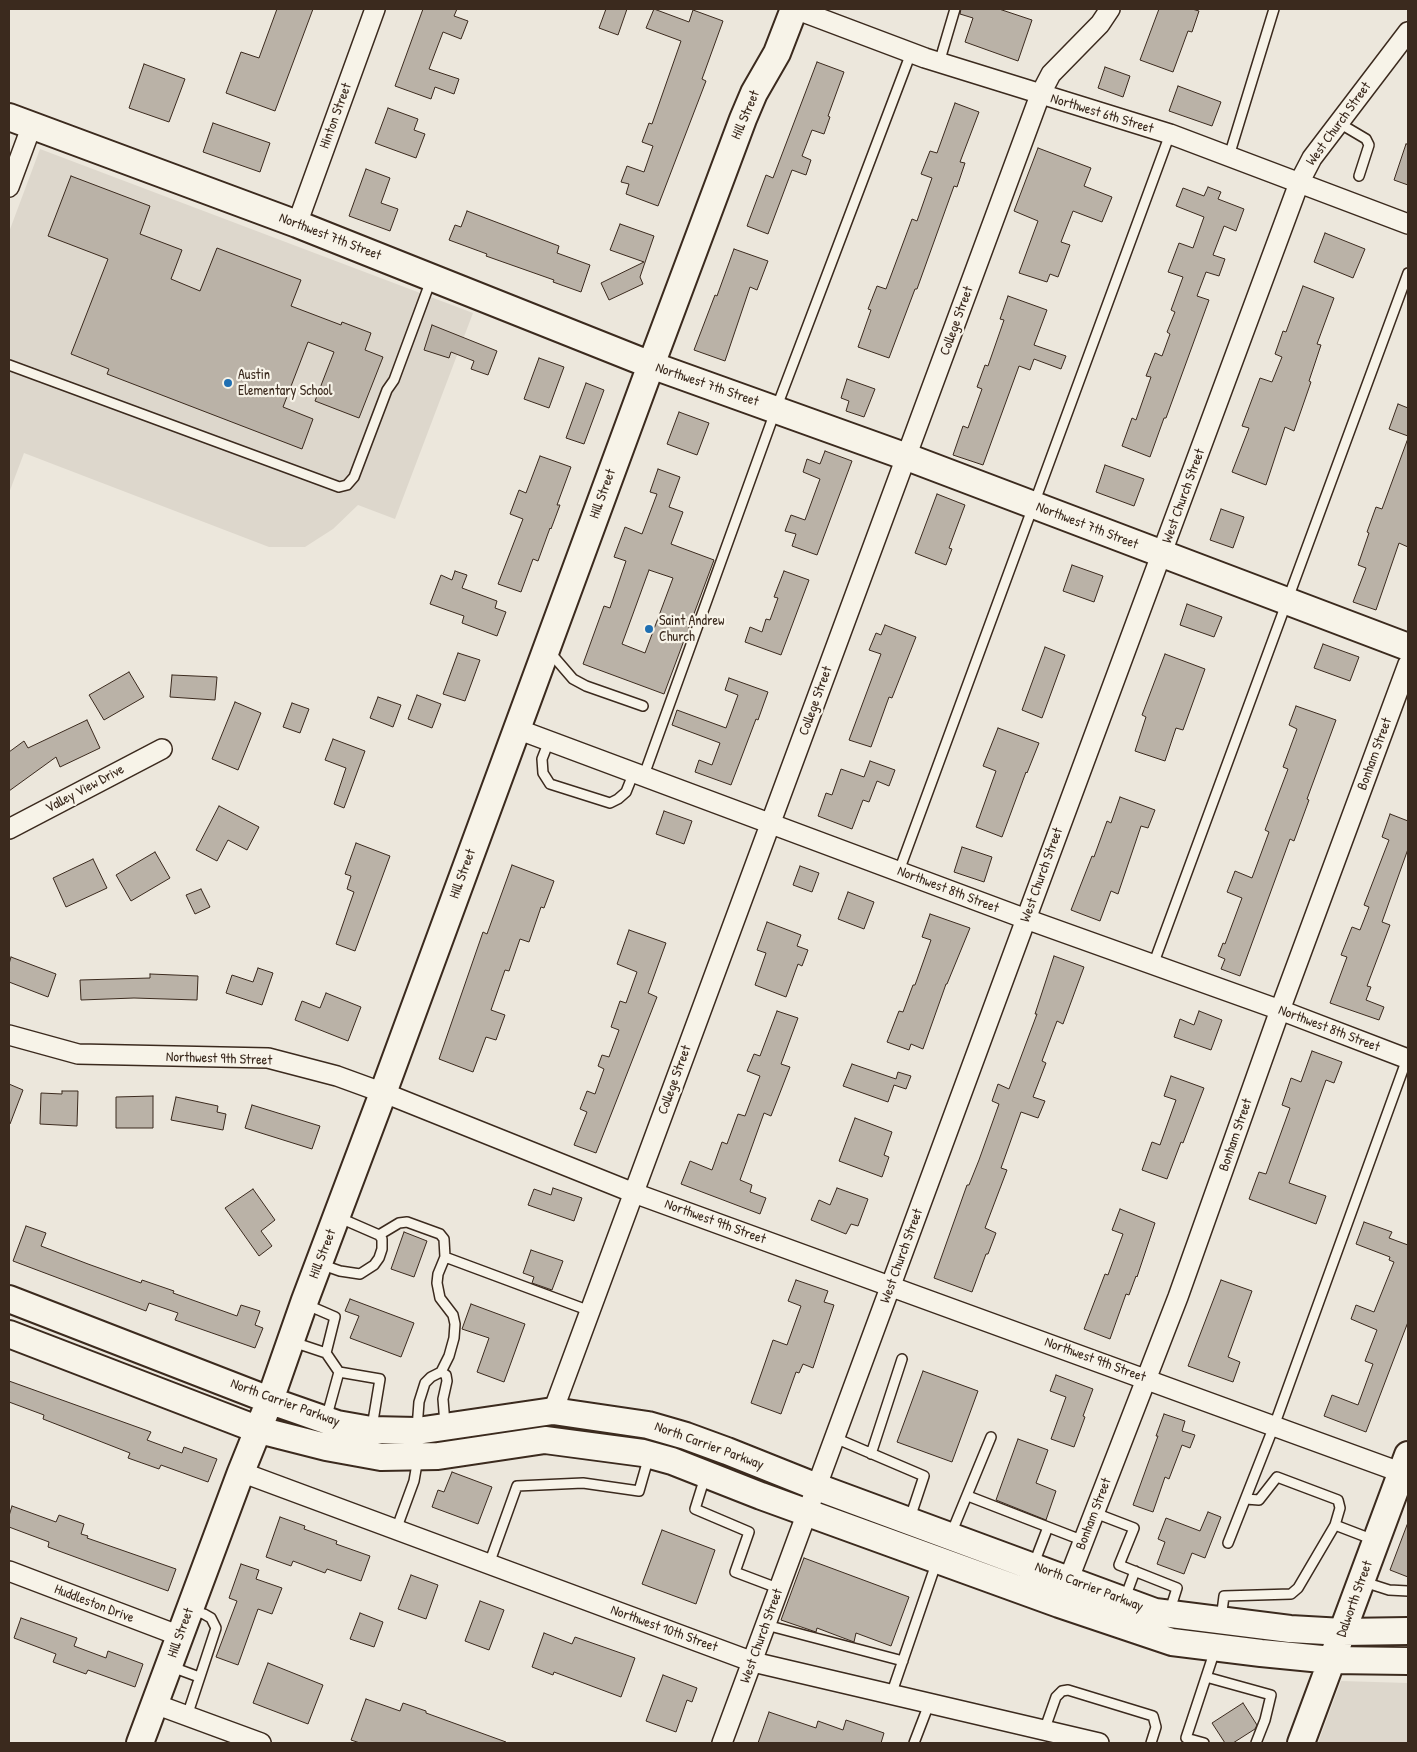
<!DOCTYPE html>
<style>
body{margin:0}
#map{position:relative;width:1417px;height:1752px;overflow:hidden;background:#ece7dc;font-family:"Patrick Hand",sans-serif}
canvas{display:block}
.frame{position:absolute;inset:0;border:10px solid #3b2a1e;pointer-events:none}
</style>
<div id="map">
<canvas width="1417" height="1752"></canvas>
<div class="frame"></div>
</div>
<script>
const g = document.querySelector('canvas').getContext('2d');
g.lineJoin = 'round';
function fill(path, color) { g.fillStyle = color; g.fill(path, 'evenodd'); }
const toPath = rows => new Path2D(rows.map(r => 'M' + r).join(''));
function stroke(path, color, width, dash) { g.strokeStyle = color; g.lineWidth = width; g.lineCap = dash ? 'butt' : 'round'; g.setLineDash(dash || []); g.stroke(path); }
function label(font, color, halo, rows, align = 'center') {
  g.font = font + ' "Patrick Hand",sans-serif'; g.lineWidth = 4.5; g.setLineDash([]); g.textBaseline = 'middle'; g.strokeStyle = halo; g.fillStyle = color; for (const [text, x, y, turn = 0] of rows) {
    g.save(); g.translate(x, y); g.rotate((+turn || 0) * Math.PI / 180); g.textAlign = isNaN(turn) ? turn : align; if (halo) g.strokeText(text, 0, 0); g.fillText(text, 0, 0); g.restore();
  }
}
const built = toPath([
 [40,149,473,313,395,519,358,505,333,529,305,547,269,547,24,453,9,493,9,232],
 [1341,1681,1408,1683,1408,1743,1318,1743]
]);
const building = toPath([
 [277,9,313,9,275,111,226,93,241,52,259,58,277,9],
 [423,9,457,9,454,16,468,21,461,39,443,32,429,69,459,79,454,94,435,87,431,99,395,86,423,9],
 [606,9,627,9,618,35,599,28,606,9],
 [654,9,689,22,693,10,723,21,702,79,706,81,658,206,626,194,629,184,621,182,627,166,644,172,653,146,642,142,649,123,652,124,681,41,646,28,654,9],
 [961,9,999,9,1032,20,1018,61,965,42,973,18,960,14,961,9],
 [1159,9,1192,9,1199,11,1192,32,1188,31,1173,72,1140,60,1159,9],
 [817,62,844,72,828,116,830,117,824,134,812,130,802,156,811,160,806,175,792,170,768,234,747,226,766,175,773,178,817,62],
 [144,64,185,79,169,122,129,108,144,64],
 [1105,67,1130,76,1123,97,1098,88,1105,67],
 [1178,86,1221,102,1212,126,1169,111,1178,86],
 [955,103,979,112,960,162,965,163,957,187,954,186,917,289,915,289,889,358,858,347,871,310,868,309,877,286,886,289,912,219,917,221,932,178,921,174,930,151,937,153,955,103],
 [388,108,418,119,414,130,425,134,416,158,375,143,388,108],
 [213,123,270,143,260,172,203,152,213,123],
 [1406,144,1408,144,1408,185,1394,180,1406,144],
 [1038,148,1091,168,1084,186,1112,197,1102,222,1073,211,1061,242,1070,245,1058,277,1050,274,1047,282,1019,273,1038,221,1014,211,1038,148],
 [366,169,390,178,381,203,398,209,390,231,349,216,366,169],
 [71,176,150,206,140,234,182,250,171,279,200,291,217,248,301,280,291,306,341,325,342,322,371,333,365,350,383,357,359,418,315,401,334,352,308,342,283,407,313,419,302,449,107,374,109,369,71,354,108,259,48,236,71,176],
 [1208,187,1221,192,1218,199,1244,209,1236,231,1224,226,1213,255,1225,259,1219,276,1206,272,1197,296,1209,300,1166,418,1164,418,1150,457,1122,446,1132,418,1136,420,1151,377,1146,376,1155,353,1162,356,1170,334,1167,332,1175,312,1171,310,1183,277,1168,272,1179,243,1193,248,1204,217,1176,206,1183,188,1204,196,1208,187],
 [467,211,559,246,557,253,590,265,581,292,553,282,554,280,486,256,487,254,449,240,455,225,461,227,467,211],
 [620,224,654,236,640,277,643,284,609,300,601,283,644,262,610,250,620,224],
 [1325,233,1365,249,1353,278,1314,262,1325,233],
 [734,249,768,261,757,290,750,287,725,361,694,350,715,295,717,296,734,249],
 [1303,286,1334,298,1317,344,1321,345,1309,381,1311,382,1294,431,1285,427,1266,485,1232,472,1249,428,1242,426,1260,378,1272,382,1282,357,1275,354,1283,331,1286,332,1303,286],
 [1008,296,1047,310,1034,345,1066,356,1061,369,1034,359,1030,370,1019,366,983,465,953,455,963,426,968,428,982,389,977,387,985,365,988,366,1004,320,1000,319,1008,296],
 [432,325,497,351,488,375,471,369,474,361,451,352,449,358,424,350,432,325],
 [539,358,564,367,549,408,524,399,539,358],
 [847,379,875,389,864,417,846,411,849,401,841,398,847,379],
 [586,383,604,390,584,444,566,438,586,383],
 [1398,404,1408,408,1408,436,1389,429,1398,404],
 [679,412,709,423,697,455,667,444,679,412],
 [1407,441,1408,441,1408,547,1399,543,1376,610,1353,602,1366,568,1358,565,1369,533,1367,532,1376,507,1382,509,1407,441],
 [825,451,852,461,817,555,792,546,796,534,785,531,791,515,805,520,820,479,803,472,807,459,820,464,825,451],
 [540,456,571,467,557,505,560,505,551,529,550,528,538,561,533,559,521,592,498,584,523,519,510,514,519,490,526,493,540,456],
 [1105,465,1144,479,1134,506,1096,492,1105,465],
 [658,469,680,477,669,507,683,512,671,544,714,560,664,694,583,664,604,606,610,608,626,561,614,557,625,527,642,534,657,494,650,492,658,469],
 [649,570,673,578,645,653,622,644,649,570],
 [937,494,965,505,949,548,952,549,946,565,915,553,937,494],
 [1221,509,1244,517,1233,548,1210,540,1221,509],
 [1072,565,1103,576,1094,602,1063,591,1072,565],
 [455,571,467,575,462,588,497,601,495,608,506,612,497,636,462,623,464,616,430,604,441,575,452,580,455,571],
 [784,571,809,580,781,655,745,642,750,627,762,632,766,619,770,620,778,598,774,597,784,571],
 [1187,604,1222,617,1214,637,1180,625,1187,604],
 [885,625,916,637,892,698,889,697,871,747,849,740,881,654,869,650,876,633,881,635,885,625],
 [1323,644,1359,657,1350,681,1314,668,1323,644],
 [1045,647,1065,655,1042,718,1022,710,1045,647],
 [458,653,480,660,465,701,443,694,458,653],
 [1165,654,1205,669,1183,730,1176,728,1165,761,1135,751,1146,717,1142,715,1165,654],
 [129,672,144,697,104,720,89,695,129,672],
 [172,675,217,677,215,700,170,697,172,675],
 [729,678,768,692,758,720,756,719,731,785,695,772,699,760,712,765,720,743,672,725,677,710,726,728,738,695,725,690,729,678],
 [417,695,441,704,432,728,408,719,417,695],
 [378,697,401,705,393,727,370,718,378,697],
 [235,702,261,713,238,770,212,759,235,702],
 [292,703,309,709,300,733,283,727,292,703],
 [1296,706,1336,720,1307,799,1309,800,1294,841,1290,839,1240,976,1221,969,1225,959,1218,956,1223,943,1225,944,1242,898,1227,892,1235,871,1252,878,1269,832,1265,830,1288,769,1283,767,1297,729,1289,725,1296,706],
 [87,720,100,748,60,767,56,757,9,791,9,752,24,741,28,748,87,720],
 [998,728,1039,743,1027,773,1026,772,1002,837,976,827,996,771,983,766,998,728],
 [333,739,365,751,344,808,334,804,346,768,325,760,333,739],
 [870,761,895,770,889,786,877,781,869,802,863,800,852,829,818,816,826,793,832,795,841,769,864,777,870,761],
 [1120,797,1155,810,1148,828,1141,826,1118,894,1111,891,1100,921,1071,910,1092,856,1094,857,1107,821,1111,823,1120,797],
 [219,806,259,827,247,850,228,840,217,861,196,850,219,806],
 [664,811,692,821,684,844,656,834,664,811],
 [1390,814,1408,821,1408,849,1382,922,1390,925,1367,986,1371,987,1366,1000,1384,1007,1379,1020,1330,1003,1347,957,1341,955,1352,927,1360,930,1369,907,1364,905,1389,840,1382,837,1390,814],
 [356,843,390,856,355,951,336,944,354,892,347,889,351,876,345,874,356,843],
 [962,847,992,857,984,882,954,872,962,847],
 [155,852,170,878,131,901,116,875,155,852],
 [93,859,107,888,66,907,53,878,93,859],
 [512,865,554,881,544,908,541,907,529,942,520,939,509,971,505,970,491,1010,505,1015,496,1040,486,1037,473,1072,439,1059,483,932,487,934,512,865],
 [800,866,819,873,812,892,793,885,800,866],
 [201,889,210,907,195,914,186,895,201,889],
 [848,892,874,902,864,929,838,919,848,892],
 [930,914,970,928,947,984,946,984,923,1049,911,1044,909,1050,887,1042,899,1011,903,1012,913,985,915,985,931,940,922,937,930,914],
 [767,922,801,935,797,946,808,950,802,966,798,964,786,997,755,985,766,953,757,950,767,922],
 [629,930,666,943,648,993,657,997,596,1153,574,1145,587,1112,580,1109,587,1091,595,1094,604,1069,598,1066,602,1055,609,1057,619,1030,611,1027,620,1001,626,1003,637,972,617,964,629,930],
 [1054,956,1084,967,1063,1024,1057,1021,1042,1061,1046,1063,1033,1097,1045,1101,1038,1118,1021,1112,1001,1168,1007,1170,985,1228,996,1233,988,1254,986,1254,972,1292,934,1278,967,1185,969,1185,979,1160,999,1104,992,1101,998,1084,1009,1089,1037,1014,1035,1014,1054,956],
 [11,957,56,974,48,997,9,982,9,964,11,957],
 [258,968,273,973,262,1005,226,993,232,975,253,982,258,968],
 [150,974,198,976,197,1000,134,998,81,1000,80,980,150,978,150,974],
 [326,993,361,1007,348,1041,295,1020,302,1001,320,1008,326,993],
 [777,1011,798,1018,781,1064,790,1067,771,1116,764,1113,740,1180,752,1185,750,1192,766,1198,760,1214,681,1184,690,1161,712,1170,722,1142,727,1144,738,1114,745,1116,760,1076,747,1071,754,1054,760,1056,777,1011],
 [1199,1011,1222,1020,1211,1050,1174,1037,1180,1019,1194,1025,1199,1011],
 [1312,1051,1342,1062,1334,1083,1326,1080,1289,1183,1326,1196,1316,1224,1249,1199,1259,1172,1266,1174,1290,1108,1282,1105,1291,1078,1301,1082,1312,1051],
 [852,1064,896,1079,898,1072,911,1076,906,1089,894,1085,888,1102,843,1086,852,1064],
 [1171,1076,1204,1088,1183,1143,1181,1142,1167,1179,1142,1170,1152,1142,1160,1145,1176,1100,1164,1096,1171,1076],
 [9,1084,23,1090,10,1124,9,1124,9,1084],
 [62,1091,78,1091,77,1126,40,1124,41,1093,62,1094,62,1091],
 [153,1096,153,1128,116,1128,116,1097,153,1096],
 [176,1097,218,1106,217,1112,226,1114,223,1130,171,1120,176,1097],
 [252,1105,320,1126,312,1149,245,1128,252,1105],
 [855,1118,892,1132,884,1155,889,1157,882,1177,839,1161,855,1118],
 [553,1188,582,1198,574,1221,528,1205,534,1189,551,1195,553,1188],
 [837,1188,868,1199,858,1226,851,1224,846,1234,811,1220,819,1200,830,1205,837,1188],
 [253,1189,275,1220,261,1231,272,1246,259,1256,225,1208,253,1189],
 [1120,1209,1155,1223,1137,1277,1136,1276,1129,1295,1126,1294,1110,1339,1084,1329,1105,1274,1108,1275,1123,1234,1112,1230,1120,1209],
 [1364,1222,1392,1232,1389,1238,1408,1245,1408,1322,1366,1432,1324,1416,1332,1395,1358,1405,1373,1364,1365,1361,1377,1330,1351,1319,1356,1305,1374,1312,1394,1262,1389,1260,1390,1257,1356,1244,1364,1222],
 [26,1226,46,1233,41,1246,88,1264,141,1283,142,1280,174,1291,173,1293,237,1316,241,1305,260,1311,255,1325,263,1328,255,1348,175,1320,178,1313,149,1303,146,1311,13,1261,26,1226],
 [404,1232,427,1241,414,1277,391,1269,404,1232],
 [531,1250,563,1261,552,1290,532,1283,534,1277,523,1273,531,1250],
 [796,1280,828,1291,824,1302,834,1305,813,1368,803,1364,799,1373,796,1372,781,1414,751,1403,773,1340,787,1345,801,1306,788,1301,796,1280],
 [1221,1280,1252,1291,1228,1357,1240,1362,1233,1382,1188,1366,1221,1280],
 [350,1299,414,1323,401,1357,350,1338,359,1316,345,1311,350,1299],
 [471,1304,525,1324,504,1382,477,1372,489,1338,462,1329,471,1304],
 [923,1371,978,1391,952,1462,897,1442,923,1371],
 [1056,1375,1093,1389,1083,1416,1085,1417,1074,1447,1051,1439,1066,1397,1050,1391,1056,1375],
 [9,1381,151,1432,147,1440,182,1453,184,1447,217,1459,208,1482,161,1465,159,1469,128,1458,130,1453,43,1419,44,1415,9,1402,9,1381],
 [1164,1414,1185,1421,1182,1431,1195,1435,1190,1448,1182,1445,1169,1479,1165,1477,1153,1512,1133,1505,1158,1436,1156,1436,1164,1414],
 [1018,1439,1048,1450,1036,1483,1056,1491,1046,1520,996,1500,1018,1439],
 [452,1472,492,1487,478,1524,432,1507,438,1490,444,1492,452,1472],
 [12,1506,56,1522,59,1515,84,1524,81,1534,88,1536,87,1538,176,1569,168,1591,48,1547,49,1542,9,1527,9,1516,12,1506],
 [1208,1512,1221,1517,1205,1558,1192,1553,1184,1574,1157,1564,1165,1542,1158,1539,1166,1518,1200,1531,1208,1512],
 [280,1517,305,1526,304,1529,337,1541,336,1544,370,1556,361,1581,327,1569,325,1573,293,1561,291,1566,266,1557,280,1517],
 [1407,1525,1408,1525,1408,1577,1390,1570,1407,1525],
 [662,1530,715,1550,696,1604,642,1584,662,1530],
 [804,1558,909,1597,891,1646,856,1633,854,1642,817,1628,816,1632,781,1620,804,1558],
 [241,1564,259,1570,256,1579,282,1588,272,1614,258,1609,238,1665,216,1657,237,1601,229,1598,241,1564],
 [411,1575,438,1585,426,1619,398,1609,411,1575],
 [480,1601,504,1610,489,1650,465,1641,480,1601],
 [360,1613,383,1622,374,1647,350,1639,360,1613],
 [21,1618,77,1638,74,1646,106,1658,108,1651,143,1664,135,1687,88,1670,86,1674,53,1662,56,1654,14,1638,21,1618],
 [544,1633,572,1644,575,1637,635,1658,621,1697,554,1672,553,1675,532,1667,544,1633],
 [268,1663,323,1685,308,1724,253,1703,268,1663],
 [663,1675,697,1688,692,1702,687,1700,676,1732,646,1721,663,1675],
 [366,1699,400,1711,403,1703,426,1711,426,1713,506,1742,506,1743,360,1743,351,1740,366,1699],
 [1243,1703,1257,1725,1255,1729,1233,1743,1225,1743,1212,1723,1243,1703],
 [769,1712,816,1728,818,1721,843,1730,846,1720,884,1733,881,1743,758,1743,769,1712]
]);
const lane = toPath([
 [939,63,955,9],
 [1339,123,1366,139,1369,145,1359,176],
 [1229,156,1274,9],
 [9,365,339,487,347,485,354,477,387,390,394,380,431,280],
 [548,650,573,679,586,686,643,706],
 [549,741,542,759,543,773,550,784,610,803,618,799,626,792,634,772],
 [644,775,776,409,911,53],
 [899,871,1170,134],
 [1153,965,1408,273],
 [379,1235,399,1223,407,1222,440,1234,444,1239,445,1257,438,1274,437,1283,440,1298,453,1315,455,1324,454,1338,449,1356,441,1372],
 [445,1257,590,1311],
 [320,1264,340,1271,360,1274,374,1265,379,1258,382,1249,382,1239,379,1235,340,1218],
 [293,1342,326,1353,335,1317,305,1304],
 [326,1353,339,1372],
 [326,1419,339,1372,380,1379,372,1427],
 [417,1428,419,1402,425,1383,431,1377,441,1372,446,1375,447,1381,443,1399,445,1424],
 [835,1438,924,1476,910,1518],
 [871,1454,902,1359],
 [705,1477,695,1509,749,1532,735,1572,780,1589],
 [968,1496,1084,1541],
 [1246,1499,1259,1500,1277,1477,1338,1500,1340,1508,1335,1525],
 [1095,1513,1134,1528,1119,1565,1177,1588,1170,1610],
 [396,1530,414,1481,418,1458],
 [951,1534,991,1437],
 [1228,1543,1274,1426,1408,1056],
 [489,1564,517,1486,583,1483,639,1491,649,1456],
 [1033,1566,1048,1527],
 [1364,1582,1389,1590,1408,1591],
 [1125,1598,1135,1571],
 [1221,1619,1224,1596,1291,1594,1298,1588,1335,1525,1374,1540],
 [766,1625,903,1661],
 [172,1667,199,1677],
 [1206,1677,1271,1695,1265,1720,1256,1743],
 [891,1695,937,1561],
 [187,1716,216,1628,211,1618,204,1614,191,1610],
 [1044,1731,1056,1697,1062,1691,1068,1690,1153,1716,1156,1727,1151,1743],
 [914,1743,929,1704],
 [1204,1743,1186,1738,1215,1650]
]);
const street = toPath([
 [795,9,925,58,1170,134,1408,224],
 [9,187,32,125],
 [297,224,375,9],
 [517,729,1026,919,1280,1010,1408,1059],
 [9,829,162,749],
 [9,1035,78,1054,268,1058,337,1076,392,1096,634,1193,1408,1475],
 [553,1411,1040,95,1051,74,1100,24,1110,9],
 [241,1472,753,1662,1099,1743],
 [9,1571,180,1636],
 [1064,1591,1178,1297,1280,1010,1408,664],
 [155,1704,261,1743],
 [722,1743,1026,919,1299,183,1312,158,1408,32]
]);
const secondary = toPath([
 [9,117,297,224,651,365,907,457,1408,647],
 [9,1299,277,1403,337,1424,371,1430,417,1431,553,1411,648,1425,686,1436,727,1451,817,1487,1155,1612,1290,1629,1343,1632,1408,1631],
 [9,1334,259,1430,326,1447,381,1457,438,1456,545,1440,643,1453,672,1461,761,1496,1059,1604,1172,1642,1261,1653,1332,1660,1408,1661],
 [140,1743,241,1472,270,1400,305,1300,383,1093,651,365,743,119,754,93,777,53,794,9],
 [1301,1743,1408,1455]
]);
const markers = [
 [228,383,5,"#1f6fb2"],
 [649,629,5,"#1f6fb2"]
];
const streetNames = [
 ["Northwest 6th Street",1102,114,17],
 ["Hill Street",746,115,-67],
 ["Hinton Street",336,116,-70],
 ["West Church Street",1339,124,-54],
 ["Northwest 7th Street",330,237,21],
 ["College Street",957,321,-70],
 ["Northwest 7th Street",707,385,19],
 ["Hill Street",603,494,-70],
 ["West Church Street",1184,496,-70],
 ["Northwest 7th Street",1087,526,21],
 ["College Street",816,701,-70],
 ["Bonham Street",1375,754,-70],
 ["Valley View Drive",85,789,-28],
 ["Hill Street",463,874,-70],
 ["West Church Street",1042,875,-70],
 ["Northwest 8th Street",948,890,21],
 ["Northwest 8th Street",1329,1029,21],
 ["Northwest 9th Street",219,1059,2],
 ["College Street",675,1080,-70],
 ["Bonham Street",1236,1135,-71],
 ["Northwest 9th Street",715,1222,20],
 ["Hill Street",323,1254,-69],
 ["West Church Street",902,1256,-70],
 ["Northwest 9th Street",1095,1360,20],
 ["North Carrier Parkway",285,1403,20],
 ["North Carrier Parkway",709,1446,20],
 ["Bonham Street",1094,1514,-69],
 ["North Carrier Parkway",1089,1587,21],
 ["Dalworth Street",1355,1599,-70],
 ["Huddleston Drive",94,1604,21],
 ["Northwest 10th Street",664,1629,20],
 ["Hill Street",181,1633,-70],
 ["West Church Street",762,1636,-70]
];
const poiNames = [
 ["Austin",238,375],
 ["Elementary School",238,391],
 ["Saint Andrew",659,621],
 ["Church",659,637]
];
fill(built, '#ddd7cc');
fill(building, '#bab2a7');
stroke(building, '#3b2a1e', 1);
stroke(lane, '#3b2a1e', 12);
stroke(street, '#3b2a1e', 22);
stroke(secondary, '#3b2a1e', 30);
stroke(lane, '#f7f3e8', 9);
stroke(street, '#f7f3e8', 19);
stroke(secondary, '#f7f3e8', 26);
for (const [x, y, r, color] of markers) { const dot = new Path2D(); dot.arc(x, y, r, 0, 2 * Math.PI); g.fillStyle = color; g.fill(dot); stroke(dot, '#f7f3e8', 2); }
label('14px', '#3b2a1e', '#f7f3e8', streetNames);
label('14px', '#3b2a1e', '#f7f3e8', poiNames, 'left');
</script>
